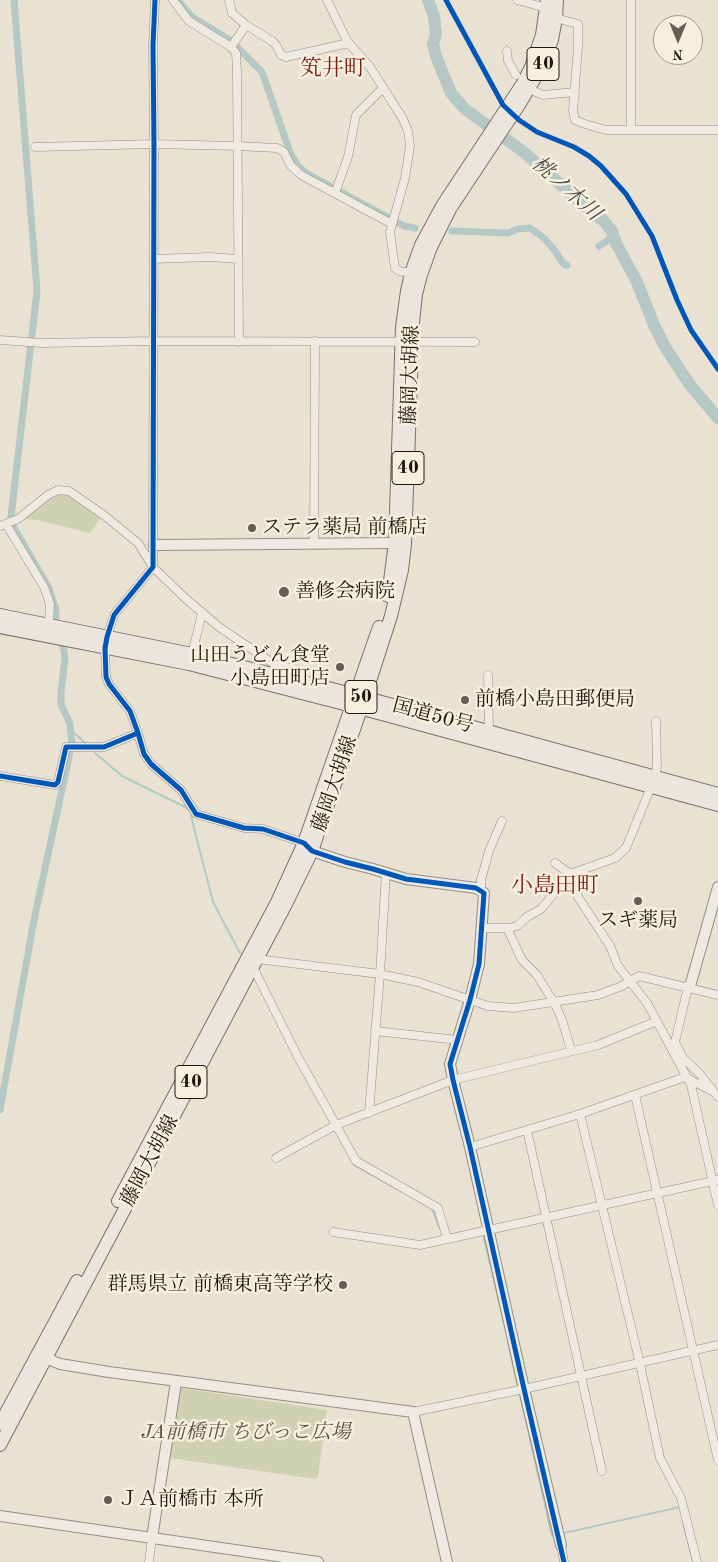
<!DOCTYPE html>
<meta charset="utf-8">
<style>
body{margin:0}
#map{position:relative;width:718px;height:1562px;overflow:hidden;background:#e9e2d3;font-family:"Old Standard TT",serif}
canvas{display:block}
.north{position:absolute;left:653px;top:15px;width:50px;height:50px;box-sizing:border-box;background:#f7efdd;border:1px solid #a1998a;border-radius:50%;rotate:180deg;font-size:14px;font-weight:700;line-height:20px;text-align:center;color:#20170e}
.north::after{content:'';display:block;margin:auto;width:18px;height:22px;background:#665e53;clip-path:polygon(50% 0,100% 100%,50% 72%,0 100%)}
</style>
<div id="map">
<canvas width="718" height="1562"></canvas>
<div class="north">N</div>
</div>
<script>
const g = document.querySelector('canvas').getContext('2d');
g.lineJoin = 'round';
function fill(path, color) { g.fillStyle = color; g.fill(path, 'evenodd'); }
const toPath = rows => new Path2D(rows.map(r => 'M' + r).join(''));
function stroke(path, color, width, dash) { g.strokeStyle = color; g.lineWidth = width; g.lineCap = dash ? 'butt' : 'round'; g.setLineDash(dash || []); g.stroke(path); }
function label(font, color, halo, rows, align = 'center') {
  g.font = font + ' "Old Standard TT","Noto Serif JP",serif'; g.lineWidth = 5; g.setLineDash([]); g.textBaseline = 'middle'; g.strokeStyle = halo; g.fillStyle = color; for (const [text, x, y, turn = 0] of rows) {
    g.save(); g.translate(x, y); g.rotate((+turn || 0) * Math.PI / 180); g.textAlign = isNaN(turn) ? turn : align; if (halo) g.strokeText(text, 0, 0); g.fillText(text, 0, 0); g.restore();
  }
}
const green = toPath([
 [57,493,69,495,101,517,90,533,37,520,23,519],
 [182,1388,327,1410,318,1477,315,1479,170,1458,180,1392]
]);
const stream = toPath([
 [71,730,85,743],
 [95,753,122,776,189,809],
 [191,816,213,902,240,953],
 [353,1162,354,1165,397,1189],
 [432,1209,440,1229],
 [482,1234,483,1234,504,1323],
 [508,1342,517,1383],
 [520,1395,552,1536],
 [683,1523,693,1562],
 [564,1533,680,1507,680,1509]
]);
const canal = toPath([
 [14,0,37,291,11,517,13,526,49,588,56,610,56,618],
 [178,0,192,17,230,40,262,72,291,155,299,167,306,173,404,226,415,228],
 [452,231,508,233,518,229,530,228,544,238,555,251,562,262,565,265,567,265],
 [599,246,613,237],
 [63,646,65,658,61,693,61,704,70,724,72,743],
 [0,1110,34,920,70,752]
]);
const river = toPath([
 [428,0,434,16,436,34,433,44,436,56,451,93,465,109,525,153,595,215,603,220,612,231,616,243,637,282,654,325,665,347,690,385,718,418]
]);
const minor = toPath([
 [173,0,189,21,231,47,236,53,237,72,239,342],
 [229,0,232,13,246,25],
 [327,0,347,41,370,67,403,119,408,131,410,146,405,178,390,232,395,268,399,271,411,273],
 [517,0,546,8,556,18,578,24,578,47,573,111,575,120,585,124,606,130,718,130],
 [631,0,631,130],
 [231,47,246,25,272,41,276,45,281,55,286,57,349,43],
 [507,51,508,61,516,75],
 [536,92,543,95,575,92],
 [35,147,154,144,237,146,277,148,284,152,291,166,301,175,392,224],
 [335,193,348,157,356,115,383,88],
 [154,259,210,257,238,259],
 [0,340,42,343,154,341,475,342],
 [6,524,44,587,50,604,49,625],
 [0,526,18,519,48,495,58,490,69,491,105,516,138,543,153,567,185,598,219,627,274,664,298,670],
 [314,544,315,341],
 [192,654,202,613],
 [488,675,489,731],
 [138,733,144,754,151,764,181,790,196,814,244,828,263,829,304,843],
 [0,776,55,785,58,782,66,747,104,747,138,733,130,711,109,684,106,677,105,648,107,637,114,615,153,567,154,145,153,45,155,0],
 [555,863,570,874,578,897,610,946,618,966,647,1003,691,1085,718,1205],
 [481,891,481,880,489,851,502,821],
 [481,928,510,928,517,926,527,917,541,909,570,874,615,858,626,848,655,777,657,766,656,721],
 [507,928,522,960,537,975,556,1006,562,1020,571,1050],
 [257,959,380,974,418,982,488,1006,514,1008,598,995,622,986,639,976,718,995],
 [253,967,298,1057,356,1161,438,1208,447,1238],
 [688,987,675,1042,683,1058,699,1073,718,1097],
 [375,1031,458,1040],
 [687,1078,712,1091],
 [635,1095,718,1460],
 [369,1113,380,974,386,873],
 [580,1114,640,1364,660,1458,681,1498,697,1562],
 [527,1130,602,1471],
 [470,1147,580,1114,685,1077],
 [276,1158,336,1125,453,1080,598,1045,657,1021],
 [333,1232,420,1245,718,1180],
 [413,1412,524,1389,718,1345],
 [561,1545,564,1562],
 [149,1562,152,1538]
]);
const tertiary = toPath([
 [154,545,395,543],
 [307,846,312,851,345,862,373,869,406,879,476,888,484,893,479,964,470,1000,450,1064,453,1080,470,1147,524,1389,561,1545],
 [688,987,691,983,718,887],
 [41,1356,60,1364,109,1372,413,1412,447,1562],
 [0,1516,318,1562],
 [152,1538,176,1382]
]);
const primary = toPath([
 [388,596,395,543,402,327,407,291,411,273,421,245,442,206,523,83,531,67,542,35,547,0],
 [118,1201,277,902,304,843,379,627],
 [0,1424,77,1281],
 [0,1445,285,906,312,851,361,709,391,616,402,570,405,544,413,323,416,294,421,275,431,247,450,209,519,105,541,68,552,40,556,18,557,0]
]);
const trunk = toPath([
 [0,615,192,654,356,695,718,794],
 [0,627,189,664,352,706,718,805]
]);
const cycleway = toPath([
 [446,0,503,105,519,120,537,132,574,147,589,156,601,166,626,194,652,236,677,300,691,330,718,369],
 [138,733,144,754,151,764,181,790,196,814,244,828,263,829,304,843,312,851,345,862,373,869,406,879,476,888,484,893,479,964,470,1000,450,1064,453,1080,470,1147,524,1389,564,1562],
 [0,776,55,785,58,782,66,747,104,747,138,733,130,711,109,684,106,677,105,648,107,637,114,615,153,567,154,145,153,45,155,0]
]);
const markers = [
 [252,528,5,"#665e53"],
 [284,592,6,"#665e53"],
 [340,667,5,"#665e53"],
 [465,700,5,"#665e53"],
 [638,901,5,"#665e53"],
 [343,1285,5,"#665e53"],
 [108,1500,5,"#665e53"]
];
const shields = [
 [543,64,32],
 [408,468,32],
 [361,697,32],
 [191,1082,32]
];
const shieldNames = [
 ["40",543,64],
 ["40",408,468],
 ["50",361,697],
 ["40",191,1082]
];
const streetNames = [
 ["藤岡大胡線",411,375,-88],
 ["国道50号",433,716,15],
 ["藤岡大胡線",335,784,-71],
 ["藤岡大胡線",150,1161,-62]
];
const poiNames = [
 ["ステラ薬局 前橋店",262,528],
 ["善修会病院",295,592],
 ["山田うどん食堂",330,656,"right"],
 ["小島田町店",330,679,"right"],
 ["前橋小島田郵便局",475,700],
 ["スギ薬局",638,921,"center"],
 ["群馬県立 前橋東高等学校",333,1285,"right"],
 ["ＪＡ前橋市 本所",118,1500]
];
const parkNames = [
 ["JA前橋市 ちびっこ広場",246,1433]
];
const waterNames = [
 ["桃ノ木川",566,189,42]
];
const quarterNames = [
 ["笂井町",333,69],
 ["小島田町",555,886]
];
fill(green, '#cfd2b2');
stroke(stream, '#b6c8c6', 2);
stroke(canal, '#b6c8c6', 7);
stroke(river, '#b6c8c6', 12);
stroke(minor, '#938e84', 9);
stroke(tertiary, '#938e84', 12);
stroke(primary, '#77726a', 14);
stroke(trunk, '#77726a', 14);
stroke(minor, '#eeeae2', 8);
stroke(tertiary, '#eeeae2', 10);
stroke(primary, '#ebe6dd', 12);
stroke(trunk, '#ebe6dd', 12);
stroke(cycleway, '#0057b8', 5);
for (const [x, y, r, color] of markers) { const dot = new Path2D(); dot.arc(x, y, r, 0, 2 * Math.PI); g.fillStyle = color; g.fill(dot); stroke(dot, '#f7efdd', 2); }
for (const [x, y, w] of shields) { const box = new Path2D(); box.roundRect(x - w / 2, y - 16.5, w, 33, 4); g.fillStyle = '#f7efdd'; g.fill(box); stroke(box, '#20170e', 1); }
label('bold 19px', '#20170e', null, shieldNames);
label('20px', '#20170e', '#f7efdd', streetNames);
label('20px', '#20170e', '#f7efdd', poiNames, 'left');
label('italic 20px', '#56543e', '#f7efdd', parkNames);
label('italic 21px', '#4d514d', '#f7efdd', waterNames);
label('22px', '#7a1f14', '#f7efdd', quarterNames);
</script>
